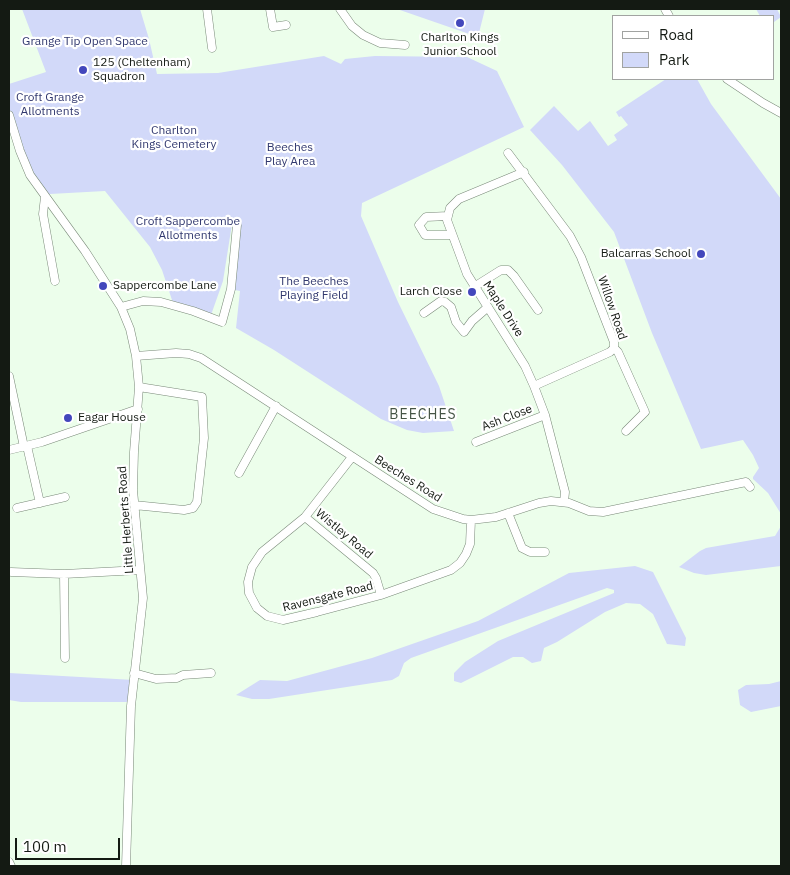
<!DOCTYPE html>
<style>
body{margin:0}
#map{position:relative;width:790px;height:875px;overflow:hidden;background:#ecfeeb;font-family:"IBM Plex Sans",sans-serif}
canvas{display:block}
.frame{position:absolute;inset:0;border:10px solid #141a13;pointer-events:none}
.legend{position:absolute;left:612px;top:15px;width:162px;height:65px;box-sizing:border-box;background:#fff;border:1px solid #a1a3a1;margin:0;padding:6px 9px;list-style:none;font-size:15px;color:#141a13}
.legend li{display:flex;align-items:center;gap:10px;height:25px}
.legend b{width:25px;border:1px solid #a1a3a1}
.scale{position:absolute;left:15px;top:838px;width:105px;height:22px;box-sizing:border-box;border:2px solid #141a13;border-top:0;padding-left:6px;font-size:15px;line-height:18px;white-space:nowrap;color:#141a13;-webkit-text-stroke:4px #fff;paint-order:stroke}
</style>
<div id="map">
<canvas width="790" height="875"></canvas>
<div class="frame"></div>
<ul class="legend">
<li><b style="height:6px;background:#fff"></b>Road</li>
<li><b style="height:14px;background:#d2d9f9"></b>Park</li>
</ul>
<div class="scale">100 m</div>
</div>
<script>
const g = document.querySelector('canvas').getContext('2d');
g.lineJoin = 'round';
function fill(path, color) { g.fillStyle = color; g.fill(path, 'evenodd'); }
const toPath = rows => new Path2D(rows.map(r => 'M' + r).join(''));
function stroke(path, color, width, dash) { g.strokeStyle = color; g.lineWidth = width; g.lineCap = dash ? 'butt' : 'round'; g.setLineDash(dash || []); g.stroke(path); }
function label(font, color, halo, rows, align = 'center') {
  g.font = font + ' "IBM Plex Sans",sans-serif'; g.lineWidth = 4.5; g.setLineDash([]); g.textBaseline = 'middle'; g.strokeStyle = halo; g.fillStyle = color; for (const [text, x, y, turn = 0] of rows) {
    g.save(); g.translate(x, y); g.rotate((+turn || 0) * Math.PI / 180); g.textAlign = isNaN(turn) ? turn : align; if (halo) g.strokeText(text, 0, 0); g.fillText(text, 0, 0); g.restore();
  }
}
const green = toPath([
 [22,9,140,9,149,39,157,74,218,73,324,56,341,64,345,59,375,56,467,57,497,71,524,127,362,203,361,216,398,302,439,386,454,431,423,433,407,430,381,419,274,350,236,328,240,291,235,290,240,225,232,224,223,281,211,315,173,303,162,270,150,247,105,191,50,194,45,197,30,175,9,115,9,84,46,72],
 [397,9,485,9,478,37],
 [756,9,777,9,781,17,774,22,774,16,760,16],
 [666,79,697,79,711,104,781,199,781,514,768,493,753,479,753,477,759,468,753,455,743,440,701,449,652,333,614,232,562,165,530,130,554,106,578,131,590,121,608,146,617,140,614,135,628,125,621,116,619,117,616,112],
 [781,526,781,566,706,575,694,573,679,567,700,551,706,548,775,536],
 [635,566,653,572,686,638,685,646,667,644,653,614,640,604,626,603,605,612,557,642,544,648,541,661,532,663,523,657,513,657,461,683,454,681,454,673,465,662,498,641,614,593,614,590,607,588,411,658,404,663,399,676,392,680,269,699,252,699,236,695,260,680,287,681,372,658,478,621,569,573],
 [9,673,134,680,131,702,21,702,9,700],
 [781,681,781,706,751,712,740,705,738,690,746,685,769,684]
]);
const street = toPath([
 [207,9,212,48],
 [270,9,273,27,286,25],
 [340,9,352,26,363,35,380,43,405,45],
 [665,9,669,16],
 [727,79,763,103,781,113],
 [9,115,20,151,30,175,85,251,121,307,130,329,136,356,139,387,134,452,133,490,143,598,131,706,126,866],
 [508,153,570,236,581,257,614,342,614,348,618,352,645,412,626,431],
 [524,172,459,199,450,208,447,220,467,274,525,366,534,386,545,415,565,492,564,502],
 [45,197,43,214,55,281],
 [448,216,426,217,419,225,425,235,452,235],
 [474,287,501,270,508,270,514,276,538,310],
 [121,307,143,301,161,302,193,311,222,322,231,289,237,225],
 [424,313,441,301,445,302,451,307,456,322,464,332,472,321,488,307],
 [136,356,176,353,189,354,201,358,433,509,463,519,471,520,496,517,539,503,551,501,569,503,589,511,603,512,746,482,750,487],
 [9,376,24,447],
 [534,386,610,352,614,348],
 [476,442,545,415],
 [27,446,40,503],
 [9,450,42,442,138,409],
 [352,457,305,517,262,552,252,567,248,582,249,593,257,608,267,616,283,620,317,612,381,595,451,570,460,563,466,554,470,544,471,520],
 [239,473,276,406],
 [134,505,184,510,193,508,197,502,204,438,202,397,139,387],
 [17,508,65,497],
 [508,513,522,548,530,552,545,552],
 [305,517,373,573,376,578,381,595],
 [11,572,64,574,140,570],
 [64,574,65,658],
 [134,673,156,679,177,678,183,675,211,673],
 [9,862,11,866]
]);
const markers = [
 [460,23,5,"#4347bc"],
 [83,70,5,"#4347bc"],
 [701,254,5,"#4347bc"],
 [103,286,5,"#4347bc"],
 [472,292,5,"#4347bc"],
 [68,418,5,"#4347bc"]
];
const poiNames = [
 ["Charlton Kings",460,38,"center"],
 ["Junior School",460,52,"center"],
 ["125 (Cheltenham)",93,63],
 ["Squadron",93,77],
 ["Balcarras School",691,254,"right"],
 ["Sappercombe Lane",113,286],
 ["Larch Close",462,292,"right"],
 ["Eagar House",78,418]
];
const parkNames = [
 ["Grange Tip Open Space",85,42],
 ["Croft Grange",50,98],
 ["Allotments",50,112],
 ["Charlton",174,131],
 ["Kings Cemetery",174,145],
 ["Beeches",290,148],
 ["Play Area",290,162],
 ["Croft Sappercombe",188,222],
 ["Allotments",188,236],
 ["The Beeches",314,282],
 ["Playing Field",314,296]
];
const streetNames = [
 ["Willow Road",612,308,71],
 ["Maple Drive",503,309,57],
 ["Ash Close",507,418,-21],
 ["Beeches Road",408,479,32],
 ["Little Herberts Road",126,520,-94],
 ["Wistley Road",344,534,40],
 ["Ravensgate Road",328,597,-14]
];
const neighbourhoodNames = [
 ["BEECHES",423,415]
];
fill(green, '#d2d9f9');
stroke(street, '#798978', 9);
stroke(street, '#fff', 8);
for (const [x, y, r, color] of markers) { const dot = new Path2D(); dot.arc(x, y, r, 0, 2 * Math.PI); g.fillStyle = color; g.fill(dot); stroke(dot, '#fff', 2); }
label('12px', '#141a13', '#fff', poiNames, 'left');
label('12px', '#32396f', '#fff', parkNames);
label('12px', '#141a13', '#fff', streetNames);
g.letterSpacing = '1px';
label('14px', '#465546', '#fff', neighbourhoodNames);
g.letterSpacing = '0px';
</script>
